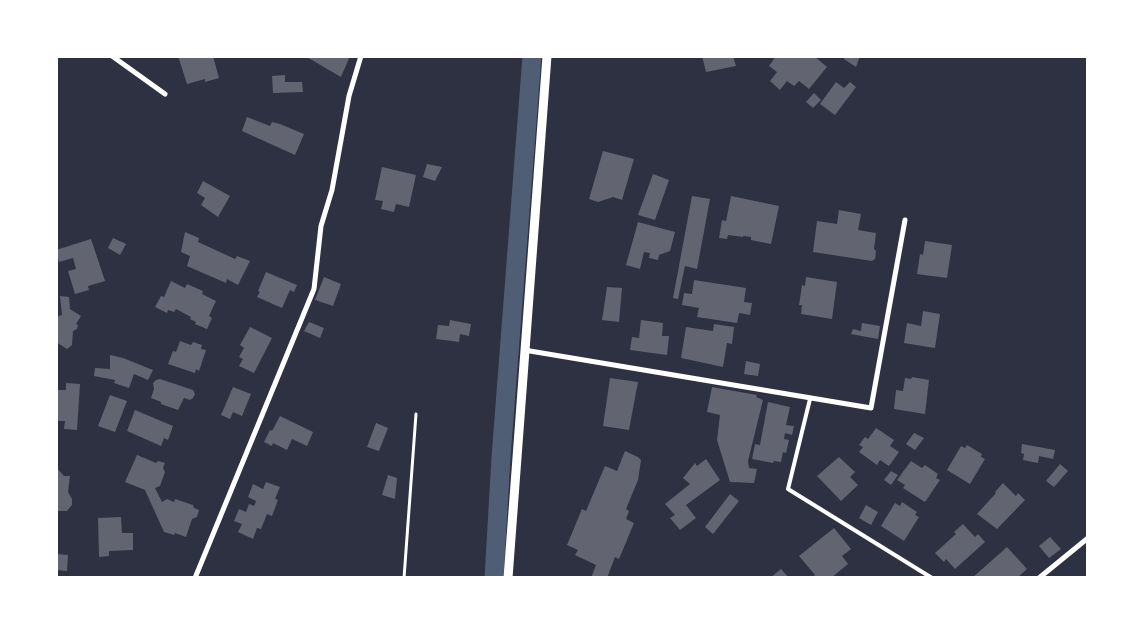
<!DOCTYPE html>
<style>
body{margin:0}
#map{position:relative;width:1144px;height:634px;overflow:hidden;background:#2d3142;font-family:"Open Sans",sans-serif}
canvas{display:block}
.frame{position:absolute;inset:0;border:58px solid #fff;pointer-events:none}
</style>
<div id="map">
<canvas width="1144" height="634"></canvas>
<div class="frame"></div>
</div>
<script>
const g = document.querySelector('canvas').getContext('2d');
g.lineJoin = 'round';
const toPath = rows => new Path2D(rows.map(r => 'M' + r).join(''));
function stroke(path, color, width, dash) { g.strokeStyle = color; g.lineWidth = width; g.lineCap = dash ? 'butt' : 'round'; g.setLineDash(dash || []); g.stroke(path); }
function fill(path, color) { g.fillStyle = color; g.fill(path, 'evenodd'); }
const canal = toPath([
 [494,578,501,457,532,56]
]);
const building = toPath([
 [178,56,213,56,219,78,205,82,205,79,187,84],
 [305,56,350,56,341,77],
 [702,56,733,56,736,66,706,72],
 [776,56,814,56,827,67,809,89,799,81,794,86,787,81,780,90,770,81,777,72,769,66],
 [845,56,860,56,856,67,844,59],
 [285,75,285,82,302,82,303,92,273,93,272,76],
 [836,82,844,88,850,82,856,87,835,115,820,104],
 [814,93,821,100,813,108,806,102],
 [247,117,270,126,272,122,280,124,304,134,295,155,242,131],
 [603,151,634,159,622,200,613,197,598,202,589,199],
 [427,164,442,167,435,181,423,177],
 [382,167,416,175,409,207,396,204,394,212,381,209,383,201,375,200],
 [653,174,669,180,655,220,638,215],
 [203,181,230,196,218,217,201,205,205,198,197,193],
 [692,196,710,199,697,269,685,266,678,299,673,298],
 [731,196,779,206,771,244,751,240,751,237,743,236,743,237,728,235,727,239,719,238,722,220,726,221],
 [839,210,861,214,858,230,876,233,874,249,876,251,875,259,872,261,813,252,817,221,837,224],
 [638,222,675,232,670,251,659,255,658,260,649,258,650,253,644,252,640,269,626,265],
 [185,232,199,238,198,242,235,259,237,256,250,261,238,285,227,279,226,283,187,266,190,256,181,252],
 [113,238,126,244,120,255,108,248],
 [91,239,105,281,88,286,89,290,75,294,68,271,76,269,73,258,59,262,56,250],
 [925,241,952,245,947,278,917,274,920,254,923,255],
 [266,272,297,285,294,292,290,290,282,308,257,297,260,292,258,291],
 [324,277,341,284,333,306,315,300],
 [806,277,837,282,832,319,801,314,802,305,799,305,802,285,805,286],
 [694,280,746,288,744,302,752,303,750,315,739,313,737,323,697,317,699,308,682,305,684,293,692,294],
 [171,281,185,288,187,284,203,291,202,294,216,301,209,316,212,318,207,329,195,324,196,322,190,319,191,317,176,309,174,312,168,310,167,313,155,307,161,296,164,297],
 [607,287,622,288,619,322,602,320],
 [60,296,69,297,70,309,81,316,76,324,78,325,77,329,73,331,72,345,67,349,56,342,56,317,62,315],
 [923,311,940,314,935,348,904,343,907,323,921,326],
 [450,320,471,324,469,336,460,334,459,342,436,339,438,325,449,326],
 [641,320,663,323,662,336,669,336,667,355,630,350,632,337,639,338],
 [309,322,324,328,320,338,304,331],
 [862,323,880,326,878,339,851,334,853,329,861,331],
 [714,324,734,327,732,344,727,343,723,367,681,358,686,327,713,331],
 [250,327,272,338,254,373,239,366,243,359,239,357,244,348,240,345],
 [180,341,191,345,193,342,202,345,201,349,206,350,199,371,196,369,195,373,168,364,173,351,176,352],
 [110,355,123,358,153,370,148,380,134,374,129,388,114,383,115,380,94,376,95,368,110,369],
 [746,361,760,364,758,376,744,374],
 [912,377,929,380,925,414,894,409,896,390,903,391,905,378,911,379],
 [610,378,638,382,629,430,603,426],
 [160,379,193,390,195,394,193,398,190,400,184,398,178,410,161,404,161,402,151,398,154,389,153,383,156,380],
 [66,383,80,384,77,430,64,429,65,421,56,421,56,390,66,390],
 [233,387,251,394,242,416,233,412,230,419,221,415],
 [712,387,757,395,756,397,763,400,748,461,749,468,757,469,754,483,730,482,717,440,720,415,707,412],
 [110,395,127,401,115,432,98,426],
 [768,402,790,407,786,425,794,426,792,435,785,433,784,439,789,440,786,453,783,452,781,462,774,461,773,463,752,459,755,444,760,445],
 [135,410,173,426,168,440,164,438,161,446,127,431],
 [280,416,313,432,307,446,292,439,287,450,273,443,272,446,264,442,270,430,272,431],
 [376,423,388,428,379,451,367,447],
 [876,428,894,440,890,446,899,452,889,466,880,460,877,465,859,452,863,447,859,445,865,437,868,439],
 [914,433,924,438,915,450,906,444],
 [1022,444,1055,450,1053,459,1039,456,1038,463,1023,460,1024,454,1021,453],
 [967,445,982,454,981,457,985,459,970,484,947,470,961,446,965,448],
 [625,451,638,457,641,460,638,480,626,509,629,511,626,519,634,523,619,559,615,557,607,578,591,578,596,565,575,555,578,550,567,545,582,509,586,511,605,466,617,471],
 [137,455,156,463,158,461,165,463,163,468,165,472,160,486,155,488,162,502,167,499,174,502,175,499,193,505,194,508,199,510,197,517,192,519,186,537,175,533,174,535,164,532,145,490,125,482],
 [839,457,855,472,850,477,858,485,841,501,817,476],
 [706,459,720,480,686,505,696,518,680,530,670,518,675,515,665,504,690,484,683,478,695,463,697,466],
 [911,461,922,468,925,465,938,474,936,478,940,480,925,502,903,488,905,485,897,480],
 [1060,464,1068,471,1054,487,1046,481],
 [56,467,64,476,70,476,68,492,72,499,72,505,67,511,56,511],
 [891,471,898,475,891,485,884,480],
 [388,475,397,478,395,499,382,495],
 [266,482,280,487,275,499,278,500,272,516,267,514,261,529,257,528,253,539,238,532,242,524,234,521,239,509,246,512,249,504,254,506,256,501,248,497,253,484,263,489],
 [1003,483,1016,496,1018,493,1025,500,997,529,977,514,996,493,995,492],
 [730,494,739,501,713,534,705,527],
 [902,502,917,512,915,515,919,517,904,541,881,526,895,503,900,506],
 [866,505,878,512,871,525,859,518],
 [121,517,122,533,133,533,133,550,109,551,109,556,99,557,98,518],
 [963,524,975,537,978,534,985,542,955,569,946,559,944,562,935,553,956,534,954,532],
 [834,528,851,549,842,556,848,564,831,578,811,578,815,575,799,556],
 [1050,537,1061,549,1049,558,1039,546],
 [1007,547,1027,569,1017,578,972,578],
 [56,554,68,555,67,571,56,570],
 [781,569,789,578,770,578]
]);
const path = toPath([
 [404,578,416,414]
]);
const service = toPath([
 [810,399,788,489,932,578]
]);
const minor = toPath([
 [112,56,165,94],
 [524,350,871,408,905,220],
 [195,578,314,289,321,226,332,190,349,96,361,56],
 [1039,578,1088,538]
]);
const tertiary = toPath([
 [508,578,547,56]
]);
stroke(canal, '#4f5d75', 19);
fill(building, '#626471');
stroke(path, '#fff', 3);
stroke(service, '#fff', 4);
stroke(minor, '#fff', 5);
stroke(tertiary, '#fff', 9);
</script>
